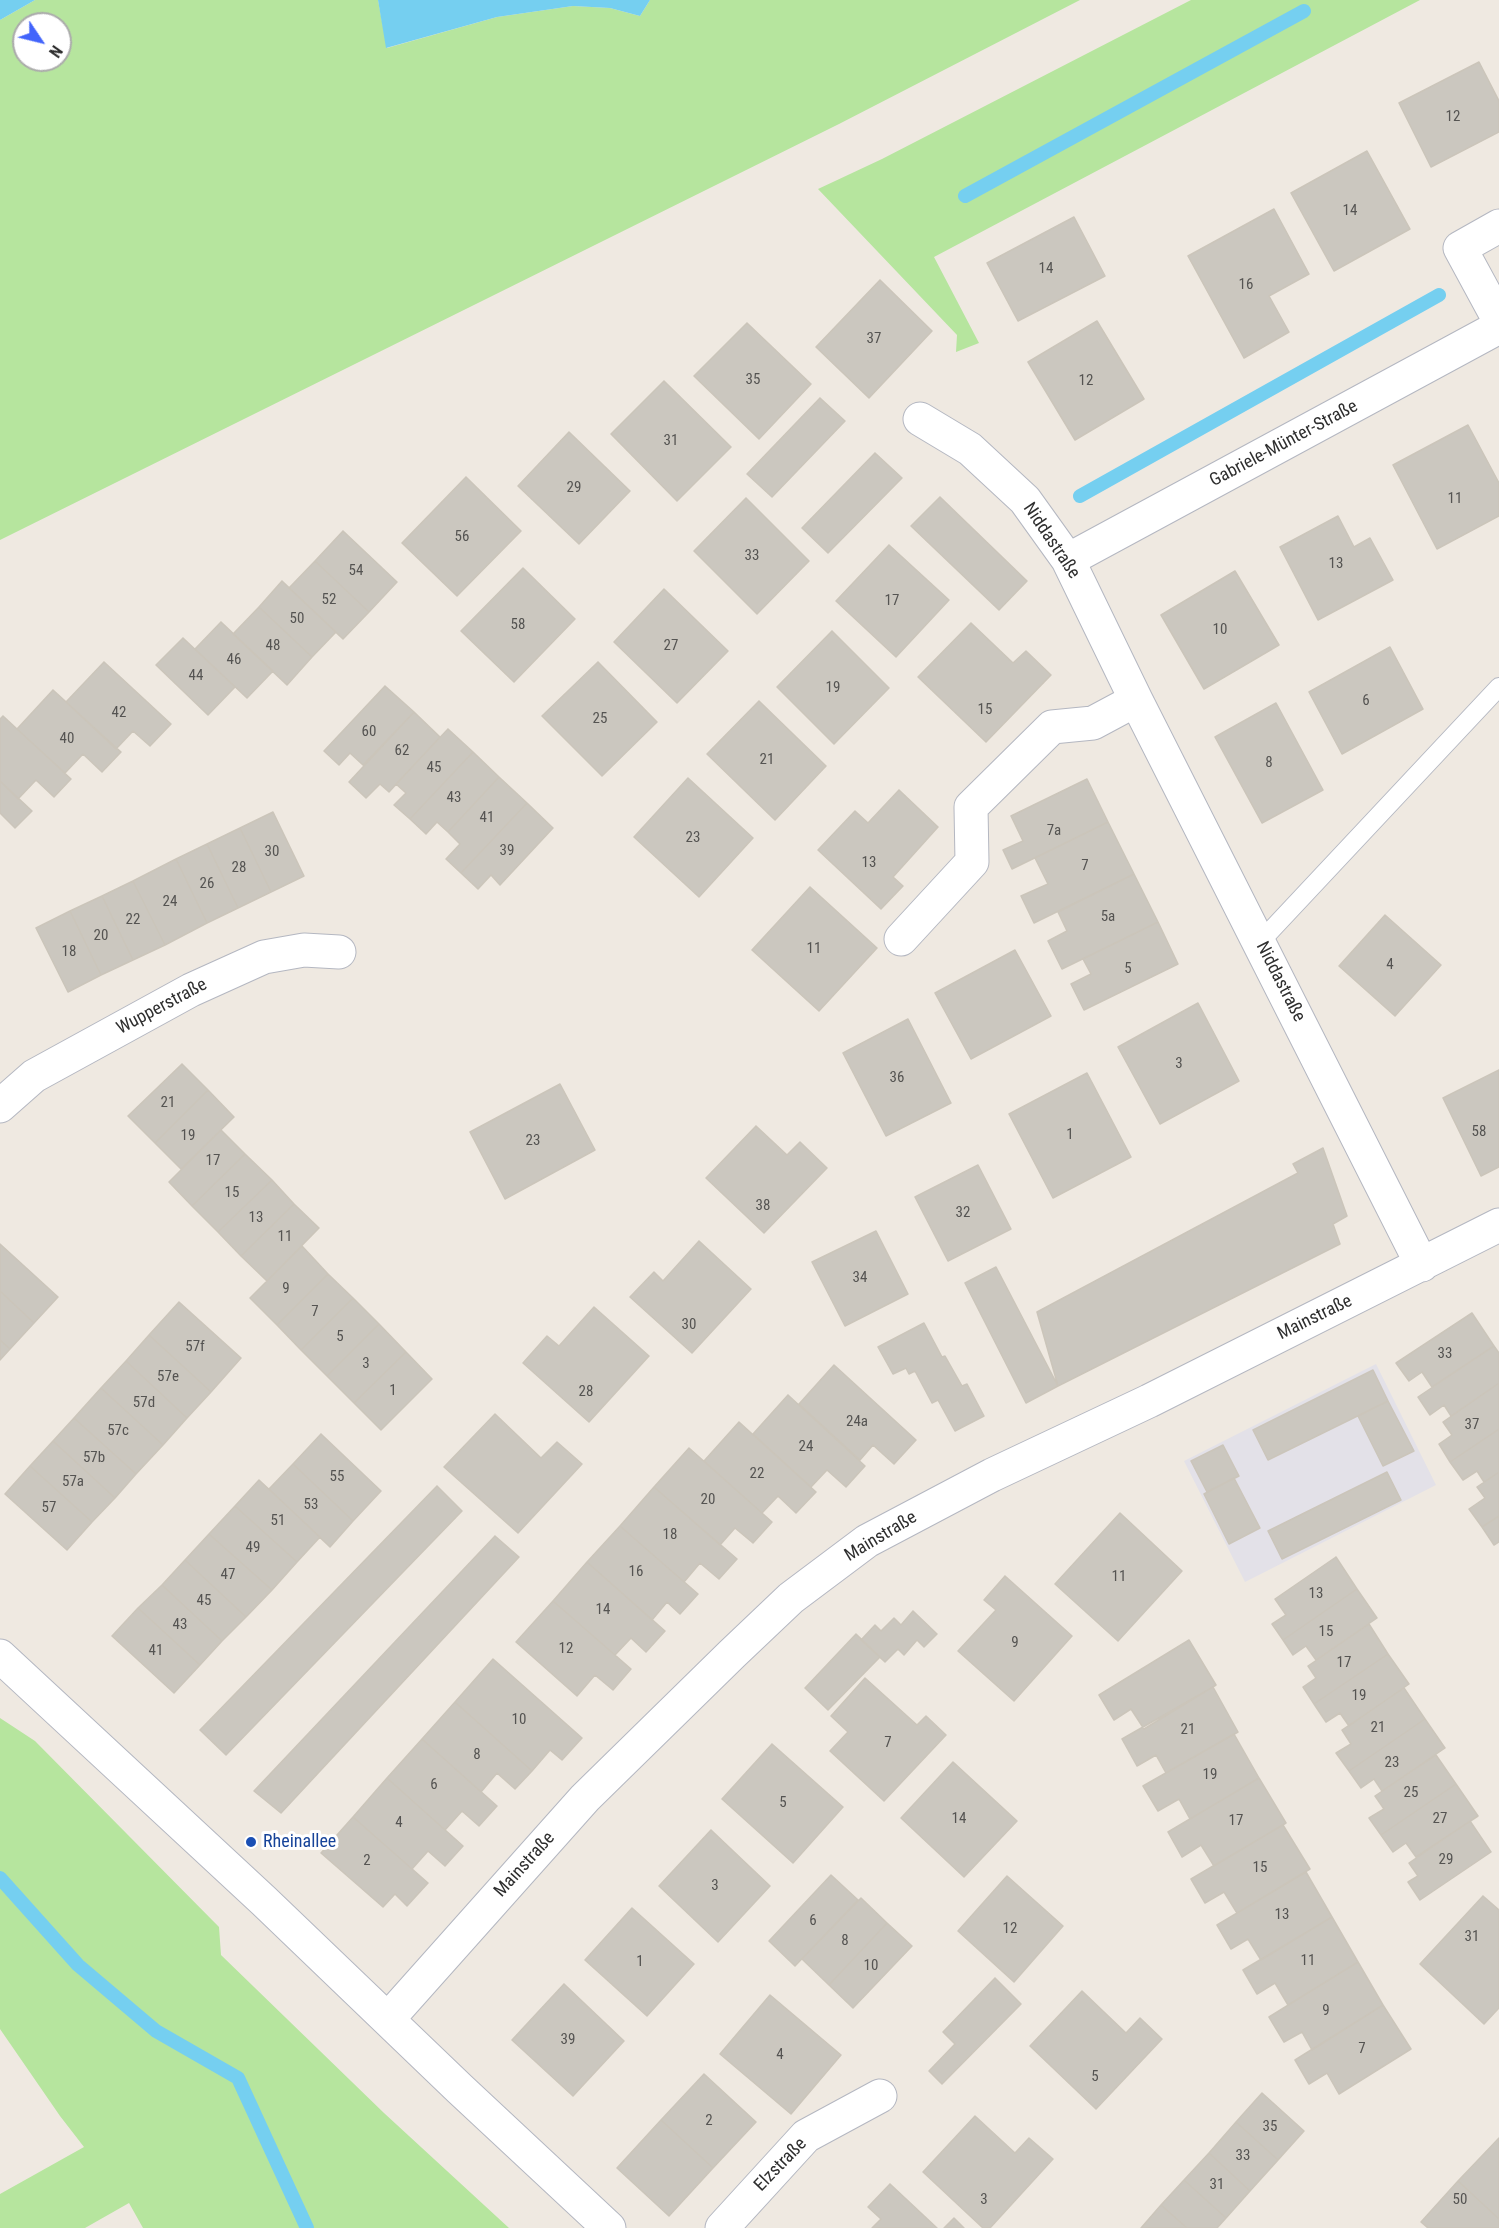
<!DOCTYPE html>
<meta charset="utf-8">
<style>
body{margin:0}
#map{position:relative;width:1499px;height:2228px;overflow:hidden;background:#efe9e1;font-family:"Roboto Condensed",sans-serif}
canvas{display:block}
.north{position:absolute;left:12px;top:12px;width:60px;height:60px;box-sizing:border-box;background:#fff;border:2px solid #ababab;border-radius:50%;rotate:125deg;font-size:16px;font-weight:700;line-height:24px;text-align:center;color:#2e2e2e}
.north::after{content:'';display:block;margin:auto;width:21px;height:27px;background:#4264fb;clip-path:polygon(50% 0,100% 100%,50% 72%,0 100%)}
</style>
<div id="map">
<canvas width="1499" height="2228"></canvas>
<div class="north">N</div>
</div>
<script>
const g = document.querySelector('canvas').getContext('2d');
g.lineJoin = 'round';
function fill(path, color) { g.fillStyle = color; g.fill(path, 'evenodd'); }
const toPath = rows => new Path2D(rows.map(r => 'M' + r).join(''));
function stroke(path, color, width, dash) { g.strokeStyle = color; g.lineWidth = width; g.lineCap = dash ? 'butt' : 'round'; g.setLineDash(dash || []); g.stroke(path); }
function label(font, color, halo, rows, align = 'center') {
  g.font = font + ' "Roboto Condensed",sans-serif'; g.lineWidth = 6; g.setLineDash([]); g.textBaseline = 'middle'; g.strokeStyle = halo; g.fillStyle = color; for (const [text, x, y, turn = 0] of rows) {
    g.save(); g.translate(x, y); g.rotate((+turn || 0) * Math.PI / 180); g.textAlign = isNaN(turn) ? turn : align; if (halo) g.strokeText(text, 0, 0); g.fillText(text, 0, 0); g.restore();
  }
}
const industrial = toPath([
 [1376,1364,1436,1485,1245,1582,1184,1461]
]);
const green = toPath([
 [35,0,378,0,387,48,497,17,573,6,610,8,640,16,650,0,1080,0,839,124,0,540,0,20],
 [24,24,60,24,60,60,24,60],
 [1191,0,1420,0,934,257,979,343,956,352,957,335,818,189,882,159],
 [0,1718,35,1741,219,1927,221,1955,384,2113,509,2228,143,2228,129,2203,85,2228,0,2228,0,2194,84,2147,60,2116,0,2029]
]);
const water = toPath([
 [0,0,35,0,0,20],
 [378,0,650,0,640,16,610,8,573,6,497,17,386,48]
]);
const stream = toPath([
 [965,196,1304,11],
 [1080,496,1439,295],
 [0,1878,78,1965,156,2031,238,2078,307,2228]
]);
const building = toPath([
 [1479,62,1499,101,1499,132,1431,167,1399,103,1479,62],
 [1367,151,1410,229,1334,271,1291,193,1367,151],
 [1274,209,1309,274,1269,296,1289,332,1244,358,1188,256,1274,209],
 [1074,217,1105,276,1018,321,987,263,1074,217],
 [880,280,932,331,869,398,816,347,880,280],
 [1097,321,1144,399,1075,440,1028,362,1097,321],
 [747,323,811,384,759,439,694,376,747,323],
 [664,381,731,447,677,501,611,434,664,381],
 [820,398,845,421,772,497,747,474,820,398],
 [1468,425,1499,483,1499,516,1437,549,1393,465,1468,425],
 [569,432,630,491,579,544,518,486,569,432],
 [875,453,902,478,828,553,802,528,875,453],
 [466,477,521,531,457,596,402,543,466,477],
 [940,497,1027,581,999,610,911,526,940,497],
 [746,498,809,561,757,614,694,551,746,498],
 [1338,516,1354,547,1370,538,1393,580,1318,620,1280,547,1338,516],
 [343,531,397,582,369,612,315,561,343,531],
 [889,545,949,600,896,657,836,601,889,545],
 [315,561,369,612,343,639,289,588,315,561],
 [523,568,575,619,514,682,461,631,523,568],
 [1235,571,1279,645,1204,689,1161,615,1235,571],
 [282,581,336,632,312,657,259,607,282,581],
 [664,589,728,651,677,703,614,642,664,589],
 [259,607,312,657,287,685,233,634,259,607],
 [221,622,273,671,247,698,195,649,221,622],
 [971,623,1013,663,1026,651,1051,675,986,742,918,677,971,623],
 [832,631,889,688,834,744,777,687,832,631],
 [183,638,235,687,208,715,156,665,183,638],
 [1390,647,1423,709,1342,754,1309,692,1390,647],
 [104,662,171,724,150,746,133,731,116,749,66,702,104,662],
 [598,662,657,722,602,776,542,716,598,662],
 [385,686,414,712,363,765,350,753,339,765,324,751,385,686],
 [53,690,121,752,102,772,83,754,65,773,17,729,53,690],
 [759,701,826,766,775,820,707,754,759,701],
 [1276,703,1323,790,1262,823,1215,737,1276,703],
 [414,712,440,737,389,792,380,784,366,798,349,782,414,712],
 [3,716,71,779,54,797,36,780,18,799,0,781,0,719,3,716],
 [448,729,473,752,410,819,394,805,406,793,396,784,448,729],
 [473,752,499,777,448,832,437,822,426,834,410,819,473,752],
 [499,777,527,803,461,873,446,859,460,844,448,832,499,777],
 [688,778,753,838,699,897,634,837,688,778],
 [1087,779,1108,822,1012,869,1003,850,1023,841,1011,816,1087,779],
 [0,781,32,811,15,828,0,813,0,781],
 [899,790,938,827,893,877,903,886,881,909,818,850,855,811,868,823,899,790],
 [527,803,553,828,500,885,491,875,478,889,461,873,527,803],
 [273,812,304,876,271,892,240,828,273,812],
 [1108,822,1134,874,1034,923,1021,896,1048,884,1035,858,1108,822],
 [240,828,271,892,238,908,207,844,240,828],
 [207,844,238,908,207,923,176,859,207,844],
 [176,859,207,923,165,945,133,881,176,859],
 [1134,874,1158,922,1062,969,1048,941,1067,931,1058,912,1134,874],
 [133,881,165,945,133,960,102,896,133,881],
 [810,887,877,948,819,1011,752,950,810,887],
 [102,896,133,960,101,975,70,911,102,896],
 [70,911,101,975,68,992,36,928,70,911],
 [1385,915,1441,965,1395,1016,1339,966,1385,915],
 [1158,922,1178,964,1084,1010,1071,984,1091,974,1083,959,1158,922],
 [1015,950,1051,1016,971,1059,935,993,1015,950],
 [1198,1003,1239,1081,1160,1124,1118,1047,1198,1003],
 [908,1019,951,1103,886,1136,843,1053,908,1019],
 [182,1064,208,1090,155,1143,128,1116,182,1064],
 [1499,1070,1499,1167,1481,1176,1443,1098,1499,1070],
 [1087,1073,1131,1157,1053,1198,1009,1114,1087,1073],
 [560,1084,595,1150,505,1199,470,1132,560,1084],
 [208,1090,234,1117,181,1169,155,1143,208,1090],
 [756,1126,787,1155,800,1142,827,1168,764,1233,706,1178,756,1126],
 [221,1130,245,1154,192,1206,169,1182,221,1130],
 [1323,1148,1347,1216,1333,1224,1340,1244,1058,1386,1037,1312,1298,1173,1293,1164,1323,1148],
 [245,1154,272,1180,218,1232,192,1206,245,1154],
 [978,1165,1011,1229,948,1261,915,1197,978,1165],
 [272,1180,294,1204,241,1256,218,1232,272,1180],
 [294,1204,319,1228,267,1281,241,1256,294,1204],
 [876,1231,908,1294,845,1326,812,1262,876,1231],
 [699,1241,751,1289,692,1353,630,1297,654,1272,663,1281,699,1241],
 [0,1244,58,1297,34,1323,0,1291,0,1244],
 [302,1246,328,1274,277,1325,250,1298,302,1246],
 [996,1267,1058,1386,1026,1403,965,1283,996,1267],
 [328,1274,353,1298,301,1350,277,1325,328,1274],
 [0,1291,34,1323,10,1349,0,1340,0,1291],
 [353,1298,379,1324,327,1376,301,1350,353,1298],
 [179,1302,241,1358,211,1392,149,1335,179,1302],
 [594,1307,649,1356,589,1422,523,1363,547,1336,559,1346,594,1307],
 [1472,1313,1494,1346,1432,1387,1422,1372,1409,1381,1396,1363,1472,1313],
 [924,1323,942,1357,945,1356,962,1386,967,1384,984,1416,955,1431,938,1400,932,1403,915,1371,909,1374,906,1368,893,1374,878,1347,924,1323],
 [379,1324,406,1352,354,1403,327,1376,379,1324],
 [149,1335,211,1392,187,1418,126,1361,149,1335],
 [0,1340,10,1349,0,1360,0,1340],
 [1494,1346,1499,1353,1499,1383,1451,1416,1444,1405,1430,1415,1418,1397,1494,1346],
 [406,1352,432,1379,381,1430,354,1403,406,1352],
 [126,1361,187,1418,163,1445,101,1388,126,1361],
 [834,1365,916,1440,894,1464,873,1445,860,1460,799,1404,834,1365],
 [1373,1370,1388,1401,1268,1460,1253,1430,1373,1370],
 [1499,1383,1499,1429,1450,1462,1439,1444,1452,1435,1443,1422,1499,1383],
 [101,1388,163,1445,136,1474,74,1418,101,1388],
 [788,1395,865,1466,846,1487,827,1470,811,1487,753,1434,788,1395],
 [1388,1401,1414,1451,1383,1466,1358,1416,1388,1401],
 [495,1414,541,1458,557,1442,582,1464,518,1533,444,1467,495,1414],
 [74,1418,136,1474,115,1498,53,1441,74,1418],
 [739,1422,816,1492,796,1513,778,1496,762,1513,704,1461,739,1422],
 [1499,1429,1499,1472,1484,1482,1477,1471,1463,1480,1450,1462,1499,1429],
 [321,1434,381,1491,353,1521,293,1464,321,1434],
 [53,1441,115,1498,92,1522,30,1466,53,1441],
 [1223,1445,1239,1476,1207,1492,1191,1461,1223,1445],
 [689,1448,772,1522,753,1543,735,1528,720,1545,654,1487,689,1448],
 [293,1464,353,1521,330,1547,269,1489,293,1464],
 [30,1466,92,1522,67,1550,5,1494,30,1466],
 [1387,1472,1401,1500,1282,1559,1268,1531,1387,1472],
 [1499,1472,1499,1516,1482,1527,1469,1509,1485,1498,1477,1487,1499,1472],
 [1234,1478,1260,1528,1229,1544,1204,1494,1234,1478],
 [259,1480,320,1537,297,1562,235,1506,259,1480],
 [437,1486,462,1511,226,1755,200,1730,437,1486],
 [654,1487,737,1559,719,1579,700,1563,684,1582,620,1526,654,1487],
 [235,1506,297,1562,272,1590,209,1534,235,1506],
 [1120,1513,1182,1571,1118,1641,1055,1584,1120,1513],
 [1499,1516,1499,1542,1494,1545,1482,1527,1499,1516],
 [620,1526,698,1594,680,1614,667,1602,652,1620,587,1562,620,1526],
 [209,1534,272,1590,246,1617,185,1560,209,1534],
 [495,1536,519,1557,281,1813,254,1791,495,1536],
 [1336,1557,1357,1589,1283,1640,1272,1624,1286,1615,1275,1599,1336,1557],
 [185,1560,246,1617,222,1641,162,1585,185,1560],
 [587,1562,665,1631,646,1652,631,1638,615,1655,553,1601,587,1562],
 [1005,1576,1072,1636,1014,1701,958,1651,996,1610,984,1600,1005,1576],
 [162,1585,222,1641,200,1665,138,1608,162,1585],
 [1357,1589,1377,1618,1316,1660,1306,1646,1293,1655,1283,1640,1357,1589],
 [553,1601,631,1669,613,1690,595,1675,577,1696,516,1642,553,1601],
 [138,1608,200,1665,174,1693,112,1636,138,1608],
 [913,1611,937,1634,924,1647,917,1640,904,1655,898,1649,885,1662,861,1640,875,1625,881,1631,894,1618,901,1625,913,1611],
 [1369,1624,1388,1654,1314,1704,1303,1687,1316,1678,1308,1666,1369,1624],
 [856,1634,880,1657,828,1710,805,1688,856,1634],
 [1189,1640,1216,1685,1144,1729,1131,1709,1114,1720,1099,1695,1189,1640],
 [1388,1654,1409,1684,1349,1726,1340,1713,1326,1722,1314,1704,1388,1654],
 [493,1659,582,1738,562,1760,550,1750,532,1771,455,1702,493,1659],
 [865,1678,917,1725,926,1716,946,1735,884,1801,830,1751,848,1732,831,1716,865,1678],
 [1213,1687,1238,1732,1166,1773,1156,1755,1137,1766,1122,1739,1213,1687],
 [1404,1688,1425,1719,1349,1771,1336,1753,1351,1744,1342,1730,1404,1688],
 [455,1702,532,1771,515,1789,497,1773,481,1792,422,1739,455,1702],
 [1425,1719,1445,1748,1382,1791,1374,1779,1361,1788,1349,1771,1425,1719],
 [1234,1734,1259,1778,1190,1819,1179,1799,1158,1811,1143,1786,1234,1734],
 [422,1739,497,1806,479,1826,462,1811,445,1830,387,1778,422,1739],
 [772,1744,843,1807,793,1863,722,1799,772,1744],
 [1436,1755,1456,1784,1381,1835,1369,1818,1384,1809,1375,1796,1436,1755],
 [953,1762,1017,1821,964,1877,901,1818,953,1762],
 [387,1778,463,1846,445,1866,428,1851,412,1869,353,1817,387,1778],
 [1259,1778,1286,1823,1214,1866,1201,1845,1182,1857,1168,1832,1259,1778],
 [1456,1784,1478,1816,1416,1857,1406,1843,1393,1852,1381,1835,1456,1784],
 [353,1817,428,1883,407,1906,395,1894,383,1907,321,1853,353,1817],
 [1470,1821,1491,1852,1420,1900,1408,1882,1418,1876,1409,1863,1470,1821],
 [1283,1825,1310,1869,1237,1913,1224,1892,1205,1903,1191,1879,1283,1825],
 [711,1830,770,1886,718,1942,659,1886,711,1830],
 [1306,1872,1332,1917,1261,1960,1248,1939,1231,1949,1217,1925,1306,1872],
 [831,1875,858,1900,795,1966,769,1941,831,1875],
 [1007,1876,1063,1926,1014,1982,958,1931,1007,1876],
 [1483,1896,1499,1910,1499,2008,1484,2024,1420,1964,1483,1896],
 [861,1898,887,1923,829,1985,802,1959,861,1898],
 [632,1908,694,1964,647,2016,585,1960,632,1908],
 [1332,1917,1358,1962,1288,2005,1275,1983,1257,1994,1243,1970,1332,1917],
 [887,1923,912,1946,853,2008,829,1985,887,1923],
 [1358,1962,1383,2005,1312,2050,1302,2032,1284,2042,1269,2017,1358,1962],
 [995,1978,1021,2004,942,2084,929,2071,955,2044,943,2032,995,1978],
 [564,1984,624,2041,573,2096,512,2040,564,1984],
 [1082,1991,1126,2033,1140,2018,1162,2039,1096,2109,1030,2046,1082,1991],
 [770,1995,841,2055,791,2114,720,2054,770,1995],
 [1383,2005,1411,2049,1339,2094,1327,2073,1309,2084,1295,2060,1383,2005],
 [704,2074,756,2122,713,2168,661,2120,704,2074],
 [1262,2093,1304,2131,1278,2160,1236,2122,1262,2093],
 [975,2116,1015,2153,1029,2138,1053,2159,990,2228,983,2228,923,2172,975,2116],
 [661,2120,713,2168,669,2216,617,2168,661,2120],
 [1236,2122,1278,2160,1250,2191,1209,2153,1236,2122],
 [1499,2138,1499,2219,1458,2181,1499,2138],
 [1209,2153,1250,2191,1226,2218,1184,2180,1209,2153],
 [1184,2180,1226,2218,1217,2228,1187,2228,1161,2205,1184,2180],
 [1458,2181,1499,2219,1499,2228,1428,2228,1421,2222,1458,2181],
 [890,2184,937,2228,872,2228,881,2219,868,2207,890,2184],
 [1161,2205,1187,2228,1141,2228,1161,2205],
 [954,2218,964,2228,944,2228,954,2218]
]);
const lane = toPath([
 [1260,942,1499,687]
]);
const street = toPath([
 [1499,226,1460,248,1499,320],
 [920,419,970,449,1025,500,1068,560,1136,700,1422,1265],
 [1068,560,1499,327],
 [901,939,972,862,971,807,1052,727,1093,723,1136,700],
 [0,1106,34,1076,191,990,264,957,304,950,339,952],
 [0,1656,264,1901,460,2089,609,2228],
 [388,2019,585,1798,732,1654,791,1598,867,1541,992,1475,1149,1401,1499,1225],
 [722,2228,806,2136,880,2096]
]);
const markers = [
 [251,1842,6,"#1a4fb4"]
];
const numberNames = [
 ["12",1453,117],
 ["14",1350,211],
 ["14",1046,269],
 ["16",1246,285],
 ["37",874,339],
 ["35",753,380],
 ["12",1086,381],
 ["31",671,441],
 ["29",574,488],
 ["11",1455,499],
 ["56",462,537],
 ["33",752,556],
 ["13",1336,564],
 ["54",356,571],
 ["52",329,600],
 ["17",892,601],
 ["50",297,619],
 ["58",518,625],
 ["10",1220,630],
 ["48",273,646],
 ["27",671,646],
 ["46",234,660],
 ["44",196,676],
 ["19",833,688],
 ["6",1366,701],
 ["15",985,710],
 ["42",119,713],
 ["25",600,719],
 ["60",369,732],
 ["40",67,739],
 ["62",402,751],
 ["21",767,760],
 ["8",1269,763],
 ["45",434,768],
 ["43",454,798],
 ["41",487,818],
 ["7a",1054,831],
 ["23",693,838],
 ["39",507,851],
 ["30",272,852],
 ["13",869,863],
 ["7",1085,866],
 ["28",239,868],
 ["26",207,884],
 ["24",170,902],
 ["5a",1108,917],
 ["22",133,920],
 ["20",101,936],
 ["11",814,949],
 ["18",69,952],
 ["4",1390,965],
 ["5",1128,969],
 ["3",1179,1064],
 ["36",897,1078],
 ["21",168,1103],
 ["58",1479,1132],
 ["1",1070,1135],
 ["19",188,1136],
 ["23",533,1141],
 ["17",213,1161],
 ["15",232,1193],
 ["38",763,1206],
 ["32",963,1213],
 ["13",256,1218],
 ["11",285,1237],
 ["34",860,1278],
 ["9",286,1289],
 ["7",315,1312],
 ["30",689,1325],
 ["5",340,1337],
 ["57f",195,1347],
 ["33",1445,1354],
 ["3",366,1364],
 ["57e",168,1377],
 ["1",393,1391],
 ["28",586,1392],
 ["57d",144,1403],
 ["24a",857,1422],
 ["37",1472,1425],
 ["57c",118,1431],
 ["24",806,1447],
 ["57b",94,1458],
 ["22",757,1474],
 ["55",337,1477],
 ["57a",73,1482],
 ["20",708,1500],
 ["53",311,1505],
 ["57",49,1508],
 ["51",278,1521],
 ["18",670,1535],
 ["49",253,1548],
 ["16",636,1572],
 ["47",228,1575],
 ["11",1119,1577],
 ["13",1316,1594],
 ["45",204,1601],
 ["14",603,1610],
 ["43",180,1625],
 ["15",1326,1632],
 ["9",1015,1643],
 ["12",566,1649],
 ["41",156,1651],
 ["17",1344,1663],
 ["19",1359,1696],
 ["10",519,1720],
 ["21",1378,1728],
 ["21",1188,1730],
 ["7",888,1743],
 ["8",477,1755],
 ["23",1392,1763],
 ["19",1210,1775],
 ["6",434,1785],
 ["25",1411,1793],
 ["5",783,1803],
 ["14",959,1819],
 ["27",1440,1819],
 ["17",1236,1821],
 ["4",399,1823],
 ["29",1446,1860],
 ["2",367,1861],
 ["15",1260,1868],
 ["3",715,1886],
 ["13",1282,1915],
 ["6",813,1921],
 ["12",1010,1929],
 ["31",1472,1937],
 ["8",845,1941],
 ["11",1308,1961],
 ["1",640,1962],
 ["10",871,1966],
 ["9",1326,2011],
 ["39",568,2040],
 ["7",1362,2049],
 ["4",780,2055],
 ["5",1095,2077],
 ["2",709,2121],
 ["35",1270,2127],
 ["33",1243,2156],
 ["31",1217,2185],
 ["3",984,2200],
 ["50",1460,2200]
];
const streetNames = [
 ["Gabriele-Münter-Straße",1284,444,-28],
 ["Niddastraße",1051,541,56],
 ["Niddastraße",1280,982,63],
 ["Wupperstraße",162,1007,-28],
 ["Mainstraße",1315,1318,-26],
 ["Mainstraße",881,1537,-31],
 ["Mainstraße",525,1865,-48],
 ["Elzstraße",781,2165,-46]
];
const transitNames = [
 ["Rheinallee",263,1842]
];
fill(industrial, '#e3e1e8');
fill(green, '#b6e59e');
fill(water, '#75cff0');
stroke(stream, '#75cff0', 14);
fill(building, '#cbc7bf');
stroke(building, '#cbc5ba', 1.5);
stroke(lane, '#b4b7c1', 20);
stroke(street, '#b4b7c1', 35);
stroke(lane, '#fff', 18);
stroke(street, '#fff', 33);
for (const [x, y, r, color] of markers) { const dot = new Path2D(); dot.arc(x, y, r, 0, 2 * Math.PI); g.fillStyle = color; g.fill(dot); stroke(dot, '#fff', 2); }
label('15px', '#555452', null, numberNames);
label('18px', '#2e2e2e', '#fff', streetNames);
label('18px', '#164399', '#fff', transitNames, 'left');
</script>
